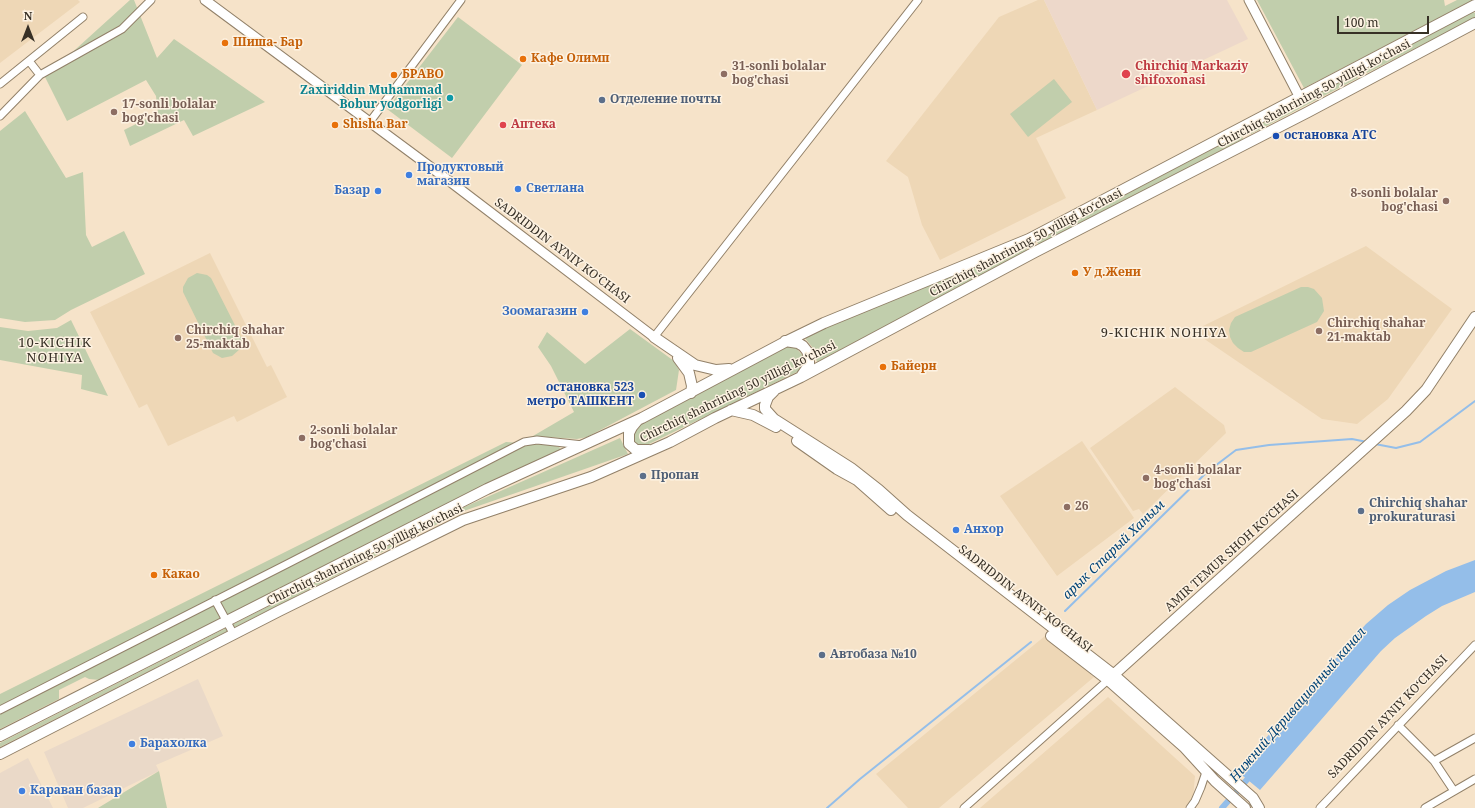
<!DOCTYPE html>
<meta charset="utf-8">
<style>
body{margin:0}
#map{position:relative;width:1475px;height:808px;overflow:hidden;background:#f6e3c9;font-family:"Noto Serif",serif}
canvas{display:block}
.north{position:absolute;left:8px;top:8px;width:40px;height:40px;-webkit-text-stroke:3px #fdf2e2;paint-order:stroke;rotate:0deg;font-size:11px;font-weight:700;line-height:16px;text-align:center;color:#373026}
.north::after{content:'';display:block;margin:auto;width:14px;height:18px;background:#373026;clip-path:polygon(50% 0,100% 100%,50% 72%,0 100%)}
.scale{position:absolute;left:1337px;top:16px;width:92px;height:18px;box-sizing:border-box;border:2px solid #373026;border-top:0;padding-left:5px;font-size:12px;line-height:14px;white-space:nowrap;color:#373026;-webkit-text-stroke:3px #fdf2e2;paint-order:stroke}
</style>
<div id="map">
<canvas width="1475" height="808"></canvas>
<div class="north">N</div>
<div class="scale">100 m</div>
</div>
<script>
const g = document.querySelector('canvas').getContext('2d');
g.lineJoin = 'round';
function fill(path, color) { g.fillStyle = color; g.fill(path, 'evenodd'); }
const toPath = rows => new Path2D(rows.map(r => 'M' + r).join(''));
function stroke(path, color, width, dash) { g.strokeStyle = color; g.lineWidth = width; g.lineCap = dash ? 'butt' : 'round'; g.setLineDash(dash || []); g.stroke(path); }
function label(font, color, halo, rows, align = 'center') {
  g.font = font + ' "Noto Serif",serif'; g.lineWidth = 3; g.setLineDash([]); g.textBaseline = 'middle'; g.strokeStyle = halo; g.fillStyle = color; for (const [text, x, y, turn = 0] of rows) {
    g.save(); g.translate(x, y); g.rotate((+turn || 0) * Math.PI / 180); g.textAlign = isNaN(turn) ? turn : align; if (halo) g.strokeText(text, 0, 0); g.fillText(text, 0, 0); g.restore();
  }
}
const commercial = toPath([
 [198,679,223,736,156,765,159,771,83,808,68,808,44,752],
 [28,758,53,808,0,808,0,773]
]);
const built = toPath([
 [0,0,78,0,80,2,0,63],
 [1038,0,1044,0,1097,110,1036,138,1066,198,940,260,922,225,908,177,886,161,999,17],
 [1366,246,1452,309,1388,399,1357,424,1322,419,1200,336,1203,326],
 [210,253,267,367,271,365,287,397,237,422,234,416,168,446,147,404,139,408,90,312],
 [1175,387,1224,425,1226,433,1143,514,1139,509,1133,511,1090,448],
 [1082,441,1134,518,1057,576,1000,496],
 [1045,636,1094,677,939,808,908,808,876,774],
 [1108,697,1195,776,1193,798,1185,808,980,808]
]);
const medical = toPath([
 [1044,0,1227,0,1248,39,1097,110]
]);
const green = toPath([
 [130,0,134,0,157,58,174,39,265,102,193,136,184,120,130,146,124,130,158,113,156,96,146,80,67,121,45,77],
 [1257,0,1444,0,1445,6,1457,0,1473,0,1304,88],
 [1473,12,1475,13,1475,18,1367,73,1365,69],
 [458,17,522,65,452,158,387,109],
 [1355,73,1358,78,1251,134,1249,130],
 [1054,79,1072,102,1028,137,1010,114],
 [25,111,66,178,83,172,86,235,92,247,124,231,145,274,71,310,55,320,25,322,0,318,0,131],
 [1241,134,1243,139,1039,246,1037,241],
 [1026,245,1027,248,1026,252,817,362,813,348,804,337],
 [197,273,207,275,211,278,242,339,240,349,232,356,222,358,213,353,183,292,183,287,188,278],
 [1301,287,1308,287,1314,289,1322,298,1324,311,1317,322,1251,352,1244,352,1238,348,1233,343,1230,337,1229,330,1231,323,1235,317],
 [71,320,108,396,81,389,82,375,0,360,0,327,28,331,57,328],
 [630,329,674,361,679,370,676,390,587,437,577,439,533,436,574,412,551,366,538,347,547,332,585,364],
 [788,346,796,348,803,356,803,365,799,371,647,445,639,446,634,442,632,438,637,426],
 [620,438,628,454,461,512,0,747,0,743,460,509],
 [506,442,551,445,559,447,563,451,100,680,89,679,85,677,59,690,59,699,0,729,0,694],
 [159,771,167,808,98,808]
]);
const water = toPath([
 [1475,560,1475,592,1442,606,1426,616,1395,638,1381,651,1260,790,1237,771,1366,624,1388,605,1410,590,1446,571]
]);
const stream = toPath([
 [1375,444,1396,448,1420,442,1475,401],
 [1065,611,1207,472,1236,450,1269,445,1352,439,1367,442],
 [827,808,860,779,1031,642]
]);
const canal = toPath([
 [1222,808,1252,774]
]);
const minor = toPath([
 [29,61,40,75],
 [0,84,83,17],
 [0,116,40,75,122,29,151,0],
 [369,123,461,0],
 [654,337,918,0],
 [215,600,234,635],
 [0,710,289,563,524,442,537,440,583,445],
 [1398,725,1434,761,1454,791],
 [1434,761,1475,738],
 [964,808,1108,680],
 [1190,808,1195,801,1201,787,1206,772],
 [1320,808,1475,645],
 [1425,808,1475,779]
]);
const tertiary = toPath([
 [205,0,448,180,654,337],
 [1249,0,1299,96]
]);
const secondary = toPath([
 [654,337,695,365,716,370,729,369],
 [785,341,798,343,803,346,807,351,809,358,809,365,802,375],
 [678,358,689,373,692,386,691,393],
 [774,391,768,397,765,405,765,409,774,419,851,468,879,490,907,515,1114,675,1253,798,1259,808],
 [731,410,753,415,776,427],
 [637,421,632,427,629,433,629,444,636,450,649,450],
 [797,441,837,469,857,480,891,510],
 [1051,636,1108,680,1184,747,1215,781,1245,808],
 [1110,678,1406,411,1426,390,1475,317],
 [0,736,487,489,642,418,785,342,824,323,1029,239,1475,5],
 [0,754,279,611,463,520,591,477,670,442,715,418,801,377,1035,252,1308,112,1475,23]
]);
const markers = [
 [225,43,4,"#e8710a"],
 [523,59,4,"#e8710a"],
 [724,74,4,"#8d6e63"],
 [1126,74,5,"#e0444e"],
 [394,75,4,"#e8710a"],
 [450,98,4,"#0f9aa8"],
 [602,100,4,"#5c6f8a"],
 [114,112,4,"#8d6e63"],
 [335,125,4,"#e8710a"],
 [503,125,4,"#e0444e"],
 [1276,136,4,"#1a4fb4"],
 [409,175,4,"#3f7fe0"],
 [518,189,4,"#3f7fe0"],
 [378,191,4,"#3f7fe0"],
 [1446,201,4,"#8d6e63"],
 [1075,273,4,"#e8710a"],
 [585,312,4,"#3f7fe0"],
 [1319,331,4,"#8d6e63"],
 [178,338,4,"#8d6e63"],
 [883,367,4,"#e8710a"],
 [642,395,4,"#1a4fb4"],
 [302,438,4,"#8d6e63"],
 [643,476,4,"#5c6f8a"],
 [1146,478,4,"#8d6e63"],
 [1067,507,4,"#8d6e63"],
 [1361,511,4,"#5c6f8a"],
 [956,530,4,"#3f7fe0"],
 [154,575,4,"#e8710a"],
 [822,655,4,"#5c6f8a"],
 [132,744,4,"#3f7fe0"],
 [22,791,4,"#3f7fe0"]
];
const foodNames = [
 ["Шиша- Бар",233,43],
 ["Кафе Олимп",531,59],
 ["БРАВО",402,75],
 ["Shisha Bar",343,125],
 ["У д.Жени",1083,273],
 ["Байерн",891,367],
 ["Какао",162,575]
];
const educationNames = [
 ["31-sonli bolalar",732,67],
 ["bog'chasi",732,81],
 ["17-sonli bolalar",122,105],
 ["bog'chasi",122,119],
 ["8-sonli bolalar",1438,194,"right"],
 ["bog'chasi",1438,208,"right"],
 ["Chirchiq shahar",1327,324],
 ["21-maktab",1327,338],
 ["Chirchiq shahar",186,331],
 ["25-maktab",186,345],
 ["2-sonli bolalar",310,431],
 ["bog'chasi",310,445],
 ["4-sonli bolalar",1154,471],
 ["bog'chasi",1154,485],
 ["26",1075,507]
];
const healthNames = [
 ["Chirchiq Markaziy",1135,67],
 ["shifoxonasi",1135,81],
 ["Аптека",511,125]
];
const cultureNames = [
 ["Zaxiriddin Muhammad",442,91],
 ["Bobur yodgorligi",442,105]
];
const streetNames = [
 ["Chirchiq shahrining 50 yilligi koʻchasi",1314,94,-28],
 ["Chirchiq shahrining 50 yilligi koʻchasi",1026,243,-28],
 ["SADRIDDIN AYNIY KO‘CHASI",562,251,37],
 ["Chirchiq shahrining 50 yilligi koʻchasi",738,392,-26],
 ["AMIR TEMUR SHOH KO‘CHASI",1232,551,-42],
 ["Chirchiq shahrining 50 yilligi koʻchasi",365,555,-26],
 ["SADRIDDIN AYNIY KO‘CHASI",1025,599,38],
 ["SADRIDDIN AYNIY KO‘CHASI",1388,717,-46]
];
const serviceNames = [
 ["Отделение почты",610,100],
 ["Пропан",651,476],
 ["Chirchiq shahar",1369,504],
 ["prokuraturasi",1369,518],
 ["Автобаза №10",830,655]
];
const transitNames = [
 ["остановка АТС",1284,136],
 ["остановка 523",634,388,"right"],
 ["метро ТАШКЕНТ",634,402,"right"]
];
const shopNames = [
 ["Продуктовый",417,168],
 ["магазин",417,182],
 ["Светлана",526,189],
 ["Базар",370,191,"right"],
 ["Зоомагазин",577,312,"right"],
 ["Анхор",964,530],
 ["Барахолка",140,744],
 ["Караван базар",30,791]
];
const neighbourhoodNames = [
 ["9-KICHIK NOHIYA",1164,333],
 ["10-KICHIK",55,343],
 ["NOHIYA",55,358]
];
const waterNames = [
 ["арык Старый Ханым",1114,550,-44],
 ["Нижний Деривационный канал",1298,705,-49]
];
fill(commercial, '#ead9c8');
fill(built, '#eed7b6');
fill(medical, '#edd8ca');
fill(green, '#c1ceac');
fill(water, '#94bee9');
stroke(stream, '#94bee9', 2);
stroke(canal, '#94bee9', 6);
stroke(minor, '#928169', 9);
stroke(tertiary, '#928169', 11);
stroke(secondary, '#928169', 12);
stroke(minor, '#fff', 7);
stroke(tertiary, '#fff', 9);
stroke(secondary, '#fff', 10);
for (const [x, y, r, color] of markers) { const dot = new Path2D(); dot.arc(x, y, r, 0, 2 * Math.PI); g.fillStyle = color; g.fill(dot); stroke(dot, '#fdf2e2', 1.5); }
label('bold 12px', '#c56008', '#fdf2e2', foodNames, 'left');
label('bold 12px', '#785e54', '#fdf2e2', educationNames, 'left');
label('bold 12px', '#be3a42', '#fdf2e2', healthNames, 'left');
label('bold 12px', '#0d838f', '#fdf2e2', cultureNames, 'right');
label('12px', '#373026', '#fdf2e2', streetNames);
label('bold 12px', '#4e5e75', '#fdf2e2', serviceNames, 'left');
label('bold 12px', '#164399', '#fdf2e2', transitNames, 'left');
label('bold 12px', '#366cbe', '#fdf2e2', shopNames, 'left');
g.letterSpacing = '1px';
label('13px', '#373026', '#fdf2e2', neighbourhoodNames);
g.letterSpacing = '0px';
label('italic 13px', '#004377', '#fdf2e2', waterNames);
</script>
